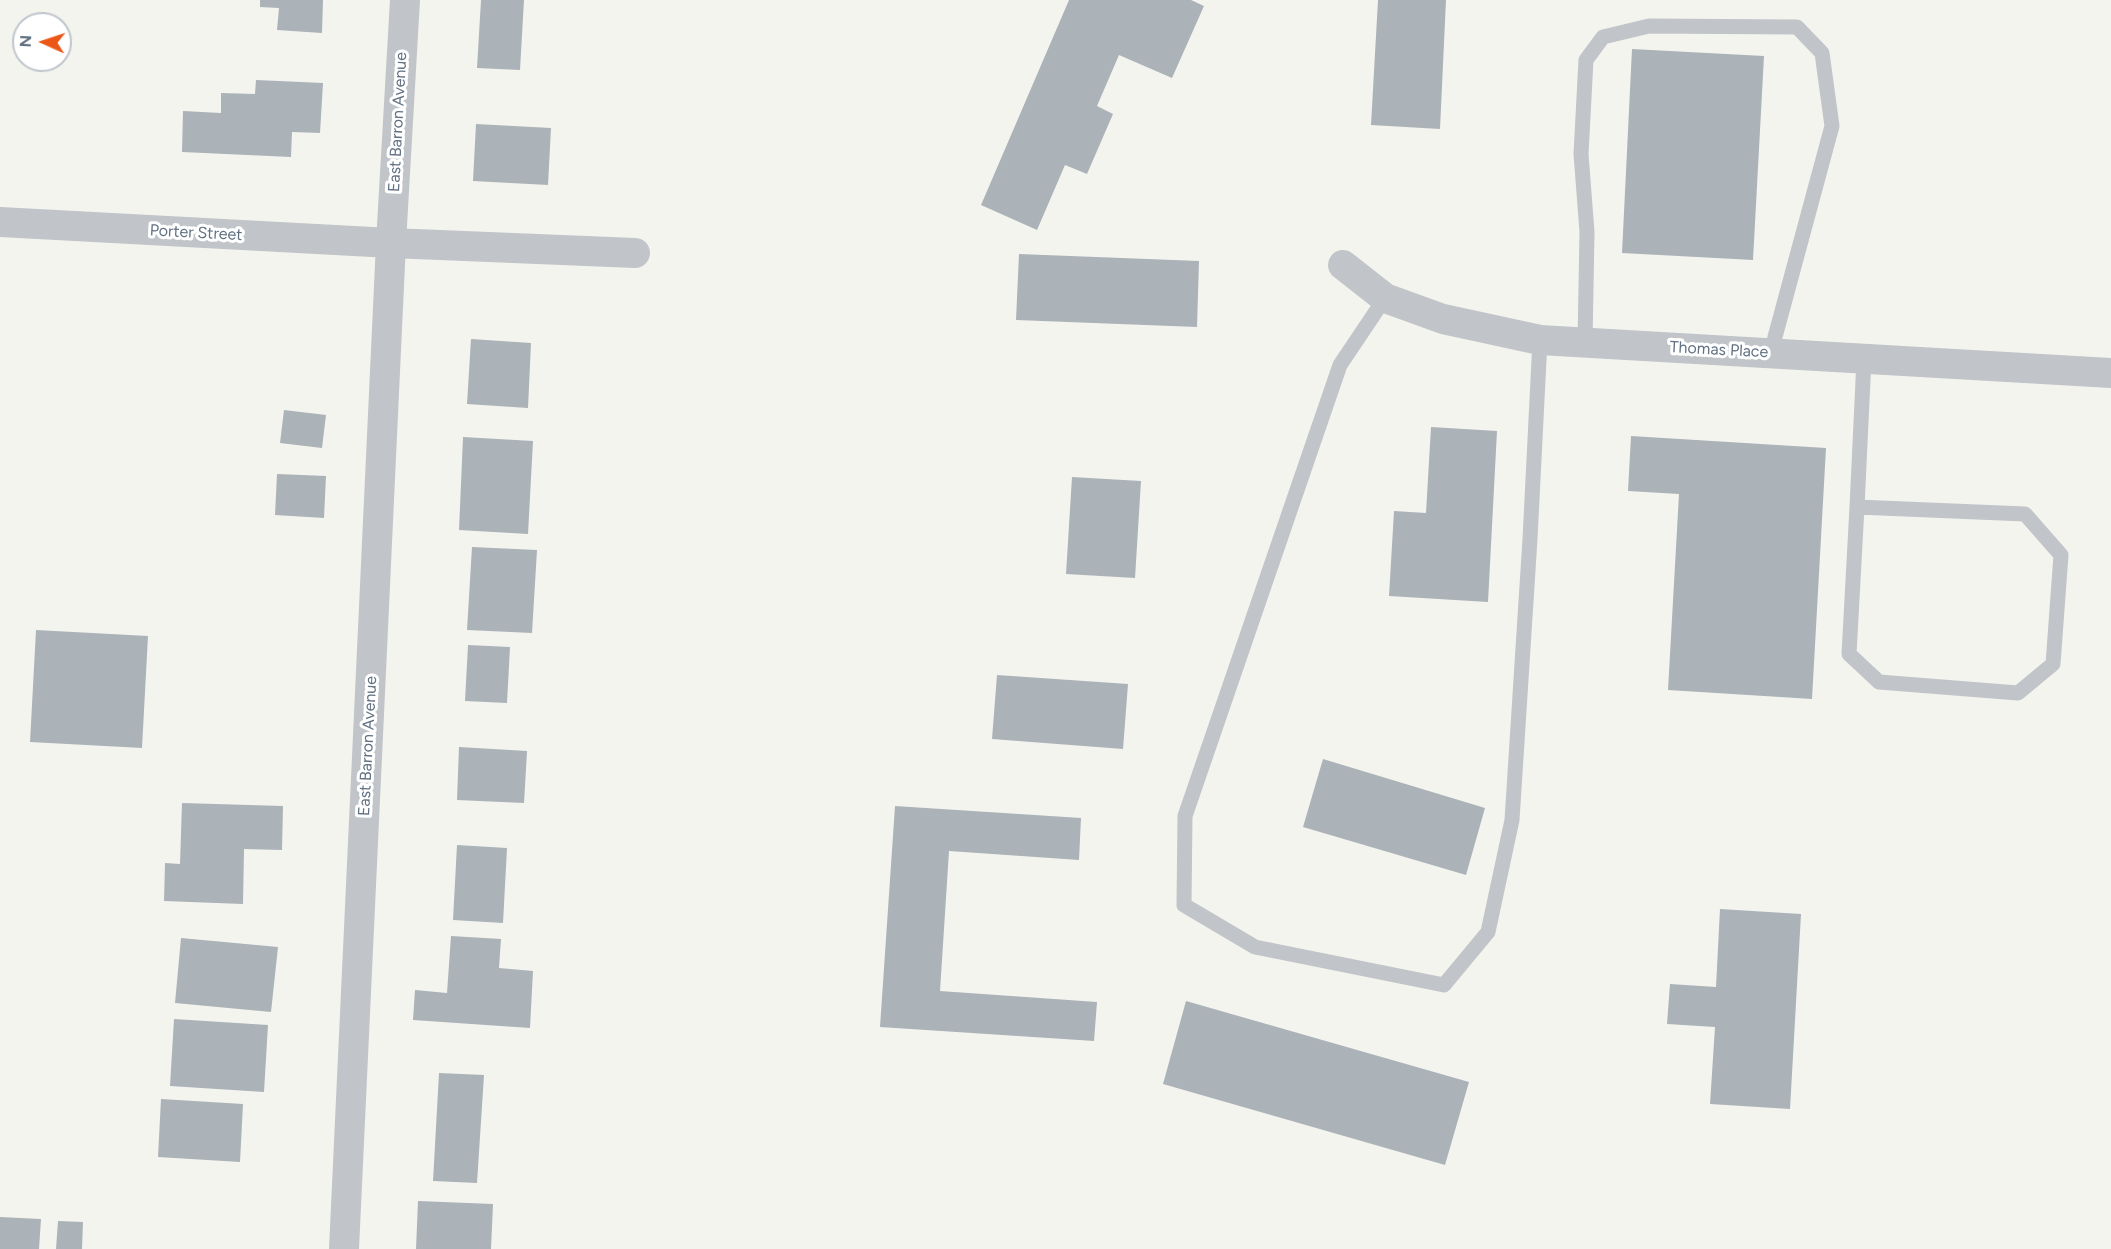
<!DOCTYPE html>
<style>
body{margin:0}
#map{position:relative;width:2111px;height:1249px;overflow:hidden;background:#f4f4ef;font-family:Figtree,sans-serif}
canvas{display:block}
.north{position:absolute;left:12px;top:12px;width:60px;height:60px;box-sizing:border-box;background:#fff;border:2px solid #c0c6cd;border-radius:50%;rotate:273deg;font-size:16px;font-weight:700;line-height:24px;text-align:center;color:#617182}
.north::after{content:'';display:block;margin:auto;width:21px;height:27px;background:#ec5717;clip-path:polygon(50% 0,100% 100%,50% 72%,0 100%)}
</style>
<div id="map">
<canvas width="2111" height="1249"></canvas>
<div class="north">N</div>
</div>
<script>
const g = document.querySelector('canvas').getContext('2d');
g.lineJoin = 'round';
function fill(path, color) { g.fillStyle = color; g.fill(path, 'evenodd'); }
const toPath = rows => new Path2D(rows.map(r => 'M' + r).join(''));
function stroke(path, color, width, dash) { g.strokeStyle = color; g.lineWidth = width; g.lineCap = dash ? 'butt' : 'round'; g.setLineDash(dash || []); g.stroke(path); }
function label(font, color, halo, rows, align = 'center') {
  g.font = font + ' Figtree,sans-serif'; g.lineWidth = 6; g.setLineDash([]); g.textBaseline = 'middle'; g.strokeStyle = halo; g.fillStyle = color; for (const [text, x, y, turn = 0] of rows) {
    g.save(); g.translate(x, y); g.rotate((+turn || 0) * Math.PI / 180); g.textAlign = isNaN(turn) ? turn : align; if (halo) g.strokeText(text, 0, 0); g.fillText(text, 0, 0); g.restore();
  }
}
const building = toPath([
 [260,0,323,0,322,33,277,30,279,8,260,7],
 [481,0,524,0,520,70,477,68],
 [1069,0,1191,0,1204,6,1172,78,1119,55,1097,106,1113,114,1087,174,1065,165,1037,230,981,205],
 [1378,0,1446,0,1440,129,1371,125],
 [1632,49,1764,56,1753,260,1622,253],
 [256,80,323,83,320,133,292,132,291,157,182,152,183,111,221,113,221,93,255,94],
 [476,124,551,128,548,185,473,181],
 [1019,254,1199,261,1197,327,1016,320],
 [471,339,531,343,528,408,467,404],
 [284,410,326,415,322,448,280,443],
 [1431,427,1497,431,1488,602,1389,596,1394,511,1426,513],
 [1631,436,1826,448,1812,699,1668,690,1679,494,1628,491],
 [463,437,533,441,528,534,459,530],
 [277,474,326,476,324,518,275,515],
 [1072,477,1141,481,1135,578,1066,574],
 [472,547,537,550,532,633,467,630],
 [36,630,148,636,142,748,30,742],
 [468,645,510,647,507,703,465,701],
 [997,675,1128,684,1123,749,992,739],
 [459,747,527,751,524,803,457,800],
 [1323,759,1485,808,1466,875,1303,827],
 [182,803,283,806,282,850,244,849,243,904,164,901,165,863,180,864],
 [895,806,1081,818,1079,860,949,851,940,991,1097,1002,1094,1041,880,1027],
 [457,845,507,848,503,923,453,920],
 [1720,909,1801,914,1790,1109,1710,1104,1715,1027,1667,1024,1670,984,1716,987],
 [451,936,501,939,499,968,533,971,530,1028,413,1020,415,990,447,993],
 [181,938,278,947,271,1012,175,1003],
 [1186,1001,1469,1082,1445,1165,1163,1084],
 [174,1019,268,1025,264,1092,170,1086],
 [439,1073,484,1075,477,1183,433,1181],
 [161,1099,243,1104,240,1162,158,1157],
 [418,1201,493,1204,491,1249,416,1249],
 [0,1217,41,1219,39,1249,0,1249],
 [58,1221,83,1222,82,1249,56,1249]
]);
const lane = toPath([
 [1385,298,1340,365,1185,816,1184,905,1255,947,1444,985,1488,932,1512,820,1530,539,1540,340],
 [1585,342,1587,232,1581,154,1586,60,1603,37,1649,26,1797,27,1822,53,1832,126,1775,337,1772,353],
 [1857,507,2025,514,2061,555,2053,664,2018,693,1879,682,1849,654,1857,507,1864,359]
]);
const street = toPath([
 [0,222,391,243,635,253],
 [1343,265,1385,298,1443,319,1540,340,2111,373],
 [344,1249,391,243,405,0]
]);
const streetNames = [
 ["East Barron Avenue",398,122,-87],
 ["Porter Street",196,233,3],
 ["Thomas Place",1719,350,3],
 ["East Barron Avenue",368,746,-87]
];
fill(building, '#abb2b8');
stroke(lane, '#c1c4c8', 15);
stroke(street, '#c1c4c8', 30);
label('16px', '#617182', '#fff', streetNames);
</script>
